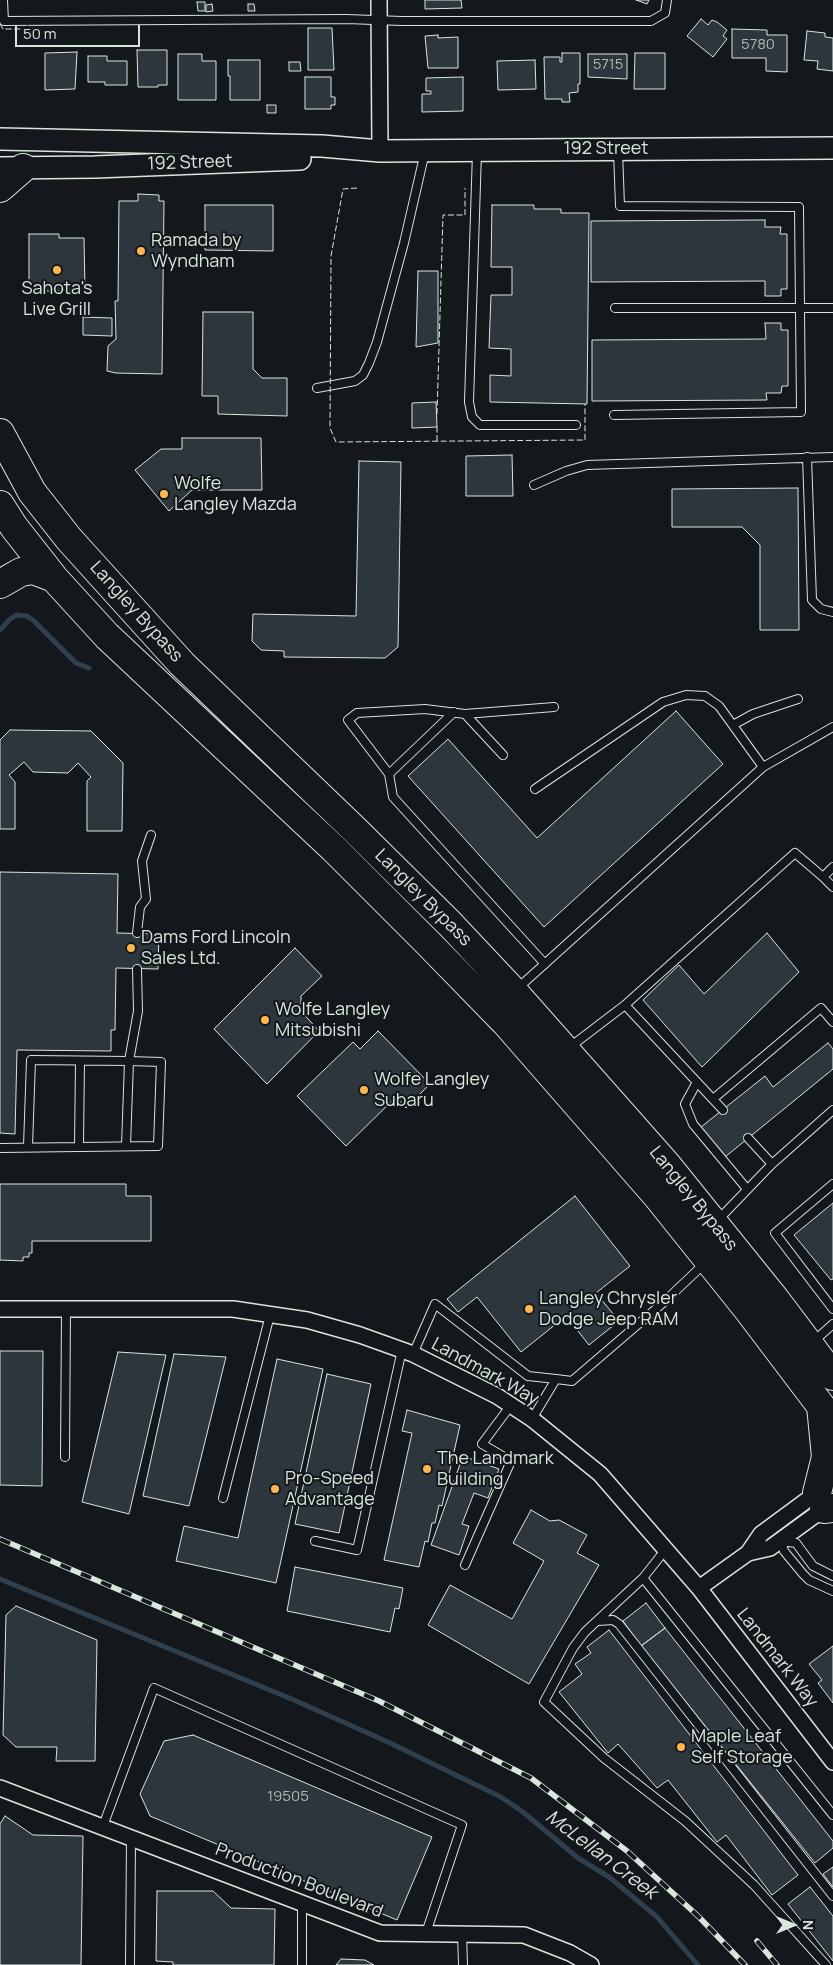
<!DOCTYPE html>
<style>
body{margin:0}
#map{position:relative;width:833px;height:1965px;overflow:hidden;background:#14181c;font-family:Manrope,sans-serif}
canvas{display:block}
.north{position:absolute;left:768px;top:1900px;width:50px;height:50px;-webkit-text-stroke:4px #14181c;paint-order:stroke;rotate:90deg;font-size:14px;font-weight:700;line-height:20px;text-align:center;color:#d8e6dc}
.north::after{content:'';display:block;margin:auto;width:18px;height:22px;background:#d8e6dc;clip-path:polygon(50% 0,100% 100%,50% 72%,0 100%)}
.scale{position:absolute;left:15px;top:25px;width:125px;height:22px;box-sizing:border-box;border:2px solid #d8e6dc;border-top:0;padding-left:6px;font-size:15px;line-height:18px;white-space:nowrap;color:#d8e6dc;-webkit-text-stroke:4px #14181c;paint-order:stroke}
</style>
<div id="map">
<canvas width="833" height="1965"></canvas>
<div class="north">N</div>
<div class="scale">50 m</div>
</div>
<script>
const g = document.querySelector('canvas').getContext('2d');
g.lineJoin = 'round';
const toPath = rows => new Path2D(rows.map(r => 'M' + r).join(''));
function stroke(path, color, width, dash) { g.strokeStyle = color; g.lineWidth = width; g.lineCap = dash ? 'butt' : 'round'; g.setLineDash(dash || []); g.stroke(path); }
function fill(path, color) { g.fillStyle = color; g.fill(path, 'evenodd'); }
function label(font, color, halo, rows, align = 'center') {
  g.font = font + ' Manrope,sans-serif'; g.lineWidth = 4; g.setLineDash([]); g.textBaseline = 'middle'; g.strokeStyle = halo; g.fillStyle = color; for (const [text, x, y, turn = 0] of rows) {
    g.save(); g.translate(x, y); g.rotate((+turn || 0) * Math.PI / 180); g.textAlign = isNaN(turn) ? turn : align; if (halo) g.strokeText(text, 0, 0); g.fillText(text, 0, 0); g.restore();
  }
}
const stream = toPath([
 [0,630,9,620,16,615,27,616,33,620,76,663,89,668],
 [0,1579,294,1700,390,1743,501,1797,523,1812,578,1858,609,1877,657,1917,698,1965]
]);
const building = toPath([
 [425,0,461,0,462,8,425,9,425,0],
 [636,0,649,0,647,4,636,0],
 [197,2,205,2,205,11,198,11,197,2],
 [212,4,213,11,206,12,206,5,212,4],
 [248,4,254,4,255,11,248,11,248,4],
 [701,19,708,25,712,20,717,22,727,30,723,36,727,39,713,57,687,36,701,19],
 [308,28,332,28,334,70,308,70,308,28],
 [732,29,767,30,767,35,787,35,787,72,766,71,766,58,732,58,732,29],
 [807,31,825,33,825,37,833,38,833,71,817,69,818,61,804,60,807,31],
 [438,35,438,38,458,37,458,68,428,68,425,36,438,35],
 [137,50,167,50,167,85,158,85,158,87,138,87,137,50],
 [77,52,75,89,45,90,45,53,77,52],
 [562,53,580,53,580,84,578,84,578,92,569,93,570,102,562,102,562,99,545,99,544,57,560,57,560,62,562,62,562,53],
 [635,53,665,53,665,89,634,89,635,53],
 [178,54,202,54,202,61,216,61,216,100,178,100,178,54],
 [588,54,627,54,627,79,588,77,588,54],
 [88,56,107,56,107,61,127,61,127,85,105,85,105,82,88,82,88,56],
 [228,60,260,60,260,100,230,100,230,76,228,76,228,60],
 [535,60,536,89,498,90,497,61,535,60],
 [289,62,300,62,301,71,289,71,289,62],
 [305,77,331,77,331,97,335,97,335,105,331,105,331,109,305,109,305,77],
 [463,77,463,111,422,112,422,94,431,94,431,91,426,91,426,78,463,77],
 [267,105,276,105,276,113,267,113,267,105],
 [138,194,159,195,159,201,164,201,162,374,116,373,107,371,108,346,116,339,115,301,118,301,119,201,138,201,138,194],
 [205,205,273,205,273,251,205,250,205,205],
 [492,205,534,205,534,209,561,209,561,213,589,213,587,404,490,402,490,375,511,376,511,349,489,348,491,295,512,295,512,267,491,267,492,205],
 [765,220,765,227,781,227,780,234,787,234,787,289,781,289,781,296,765,296,765,281,591,282,591,221,765,220],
 [29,234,59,234,59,238,84,238,85,291,38,291,36,292,26,282,29,279,29,234],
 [418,271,438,271,438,343,416,347,418,271],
 [203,312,253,312,253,369,262,378,287,378,287,416,218,414,218,396,202,396,203,312],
 [83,317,112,318,112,336,83,335,83,317],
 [765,323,781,323,781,330,788,330,788,386,782,386,781,393,766,393,767,400,592,401,592,340,766,339,765,323],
 [436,402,437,427,412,428,412,403,436,402],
 [182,438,261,438,262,490,192,490,169,511,135,470,161,449,182,449,182,438],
 [512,455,513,496,466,496,466,456,512,455],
 [359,461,401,462,398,647,385,658,284,657,284,651,261,650,252,641,253,614,356,616,359,461],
 [798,488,799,630,760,630,760,545,742,527,672,527,672,489,798,488],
 [676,711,723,764,544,927,408,776,448,739,537,838,676,711],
 [10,730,91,731,123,763,122,831,87,831,87,781,91,777,78,763,68,773,33,772,24,762,9,775,15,782,15,829,0,829,0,740,10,730],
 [0,872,118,874,117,933,159,934,158,969,116,968,115,1030,111,1030,111,1051,17,1050,15,1134,0,1133,0,872],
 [767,933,799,972,702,1067,643,1000,679,965,704,994,767,933],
 [295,948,322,976,301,996,301,1011,319,1031,267,1084,214,1029,295,948],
 [378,1031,430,1084,406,1108,396,1097,346,1146,297,1096,353,1042,360,1049,378,1031],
 [828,1043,833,1049,833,1069,725,1157,701,1127,765,1076,773,1087,828,1043],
 [0,1184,126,1184,126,1196,151,1196,151,1241,32,1241,32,1253,29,1253,29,1257,23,1257,23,1261,0,1260,0,1184],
 [575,1196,630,1266,596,1293,619,1321,589,1345,566,1316,521,1352,477,1297,458,1312,447,1299,575,1196],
 [833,1203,833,1279,831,1280,794,1235,833,1203],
 [0,1351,43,1351,42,1486,0,1485,0,1351],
 [118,1352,166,1355,129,1514,82,1502,118,1352],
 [174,1354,226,1357,189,1506,143,1496,174,1354],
 [277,1359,323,1369,276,1583,176,1561,184,1526,238,1538,277,1359],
 [327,1374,371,1384,339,1533,295,1524,327,1374],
 [407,1410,460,1425,442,1506,439,1505,435,1523,432,1523,428,1542,425,1541,419,1567,384,1560,412,1433,402,1431,407,1410],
 [463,1456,499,1469,488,1498,474,1493,462,1524,469,1526,459,1555,431,1545,463,1456],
 [531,1510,550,1521,559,1520,587,1535,577,1553,599,1565,529,1684,428,1625,450,1585,512,1619,544,1561,513,1543,531,1510],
 [295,1567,403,1588,399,1609,395,1608,390,1632,287,1611,295,1567],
 [646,1603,665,1628,641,1646,623,1621,646,1603],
 [16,1606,97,1640,95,1761,56,1761,57,1747,16,1747,3,1735,6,1615,16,1606],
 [665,1628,833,1841,833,1848,815,1863,641,1646,665,1628],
 [609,1630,798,1875,772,1895,726,1835,717,1842,668,1780,657,1788,618,1744,608,1753,559,1692,582,1674,575,1664,591,1653,587,1647,609,1630],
 [833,1646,833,1703,818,1683,822,1680,809,1664,833,1646],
 [193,1735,432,1837,397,1920,150,1816,140,1794,164,1741,193,1735],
 [5,1816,33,1835,83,1836,81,1965,0,1965,0,1824,5,1816],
 [833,1867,833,1887,823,1874,833,1867],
 [810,1887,833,1916,833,1961,788,1904,810,1887],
 [157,1891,213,1891,231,1908,275,1909,274,1965,173,1965,173,1962,156,1961,157,1891],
 [341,1959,365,1960,374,1965,336,1965,341,1959]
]);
const lane = toPath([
 [3,0,4,21,346,19,402,21,651,21,665,13,667,0],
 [477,152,469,402,472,417,480,425,576,425],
 [615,308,833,308],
 [317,388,355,381,363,375,369,363,377,342,404,243,425,152],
 [614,415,801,412,799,207,620,206,618,151],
 [807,457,812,600,821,609,833,612],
 [534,485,566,471,587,465,833,457],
 [465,714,554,707],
 [733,725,753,714,798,699],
 [503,755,465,714,425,709,357,713,348,720,389,774,393,797,545,964],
 [389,774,454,712],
 [535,789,663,702,686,695,705,696,719,706,763,767],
 [823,877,833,887],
 [137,933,140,907,146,899,142,861,151,835],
 [518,988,763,767,833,727],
 [625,1005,795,853,823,877,833,867],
 [570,1047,625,1005,723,1110],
 [697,1082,685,1104,693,1124,747,1189],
 [713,1099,821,1008,833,1022],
 [28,1146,31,1060,129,1061,138,1011,137,969],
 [79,1146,80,1061],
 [0,1148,158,1146,161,1062,129,1061,126,1146],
 [772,1164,833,1110],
 [833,1184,775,1233,833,1309],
 [718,1220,772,1164,748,1138],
 [813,1342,833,1324],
 [413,1354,435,1304,528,1376,556,1379],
 [532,1419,556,1379,572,1381,664,1302,705,1263],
 [65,1457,66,1309],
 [223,1498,270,1315],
 [315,1541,357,1550,402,1350],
 [666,1549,643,1578,585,1632,573,1648,544,1702,604,1758,685,1821,754,1885,826,1965],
 [465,1565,511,1461,482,1444,511,1405],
 [833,1576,813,1566,796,1543,781,1541,784,1551,803,1574,809,1580,833,1591],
 [643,1578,833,1815],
 [598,1621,613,1620,619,1624,833,1896],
 [103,1826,154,1688,462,1825,426,1933],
 [462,1933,463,1965],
 [130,1965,131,1837],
 [302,1965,302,1903]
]);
const street = toPath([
 [379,0,380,151],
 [0,1309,233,1309,307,1320,360,1335,413,1354,497,1396,532,1419,600,1474,699,1588,833,1762],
 [748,1553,770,1548,829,1505],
 [699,1588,748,1553,761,1534,822,1489],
 [0,1788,380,1933,524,1935,570,1953,591,1965]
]);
const secondary = toPath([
 [0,139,322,146,380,151,833,148],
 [0,168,95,167,300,159]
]);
const highway = toPath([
 [0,188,23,168],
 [0,433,32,492,69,539,182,664,353,828,450,924,514,992,667,1165,775,1299,833,1376],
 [0,505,14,527,54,578,107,636,333,848,429,944,506,1023,657,1196,749,1311,833,1422],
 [0,584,21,572,33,570,54,578],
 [817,1493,826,1457,821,1406],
 [824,1509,833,1508]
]);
const rail = toPath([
 [0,1539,379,1701,531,1778,627,1851,699,1917,745,1965],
 [757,1941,777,1965]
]);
const fence = toPath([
 [0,24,3,29,39,29],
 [357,188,343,189,331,256,330,428,336,442,585,440,585,404],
 [437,414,443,215,465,215,465,188],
 [437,441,437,424]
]);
const markers = [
 [141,251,5,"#ffb74d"],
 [57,270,5,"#ffb74d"],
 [164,494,5,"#ffb74d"],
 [131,948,5,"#ffb74d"],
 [265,1020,5,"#ffb74d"],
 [364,1090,5,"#ffb74d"],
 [529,1309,5,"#ffb74d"],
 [427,1469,5,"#ffb74d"],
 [275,1489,5,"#ffb74d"],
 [681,1747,5,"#ffb74d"]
];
const numberNames = [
 ["5780",758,45],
 ["5715",608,65],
 ["19505",288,1797]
];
const streetNames = [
 ["192 Street",606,149],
 ["192 Street",190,163,-2],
 ["Langley Bypass",136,612,48],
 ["Langley Bypass",423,898,45],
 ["Langley Bypass",693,1199,51],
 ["Landmark Way",485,1372,29],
 ["Landmark Way",777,1658,52],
 ["Production Boulevard",299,1881,21]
];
const poiNames = [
 ["Ramada by",151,241],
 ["Wyndham",151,262],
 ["Sahota's",57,289,"center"],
 ["Live Grill",57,310,"center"],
 ["Wolfe",174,484],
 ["Langley Mazda",174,505],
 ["Dams Ford Lincoln",141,938],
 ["Sales Ltd.",141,959],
 ["Wolfe Langley",275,1010],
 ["Mitsubishi",275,1031],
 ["Wolfe Langley",374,1080],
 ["Subaru",374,1101],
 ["Langley Chrysler",539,1299],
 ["Dodge Jeep RAM",539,1320],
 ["The Landmark",437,1459],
 ["Building",437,1480],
 ["Pro-Speed",285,1479],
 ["Advantage",285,1500],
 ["Maple Leaf",691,1737],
 ["Self Storage",691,1758]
];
const waterNames = [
 ["McLellan Creek",601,1855,37]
];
stroke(stream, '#2f3f4d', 5);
fill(building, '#2c363c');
stroke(building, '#d8e6dc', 1);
stroke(lane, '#d8e6dc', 10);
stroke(street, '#d8e6dc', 18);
stroke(secondary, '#d8e6dc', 24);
stroke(highway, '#d8e6dc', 30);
stroke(lane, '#14181c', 8);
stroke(street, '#14181c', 15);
stroke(secondary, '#14181c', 21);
stroke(highway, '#14181c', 28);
stroke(rail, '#d8e6dc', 5.5);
stroke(rail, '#14181c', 4, [11]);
stroke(fence, '#d8e6dc', 1, [6, 2.5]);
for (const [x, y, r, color] of markers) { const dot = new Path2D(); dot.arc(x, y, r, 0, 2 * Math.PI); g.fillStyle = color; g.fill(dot); stroke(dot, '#14181c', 2); }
label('15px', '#adbab4', null, numberNames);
label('18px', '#d8e6dc', '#14181c', streetNames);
label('18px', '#d8e6dc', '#14181c', poiNames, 'left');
label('italic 19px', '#d8e6dc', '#14181c', waterNames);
</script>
